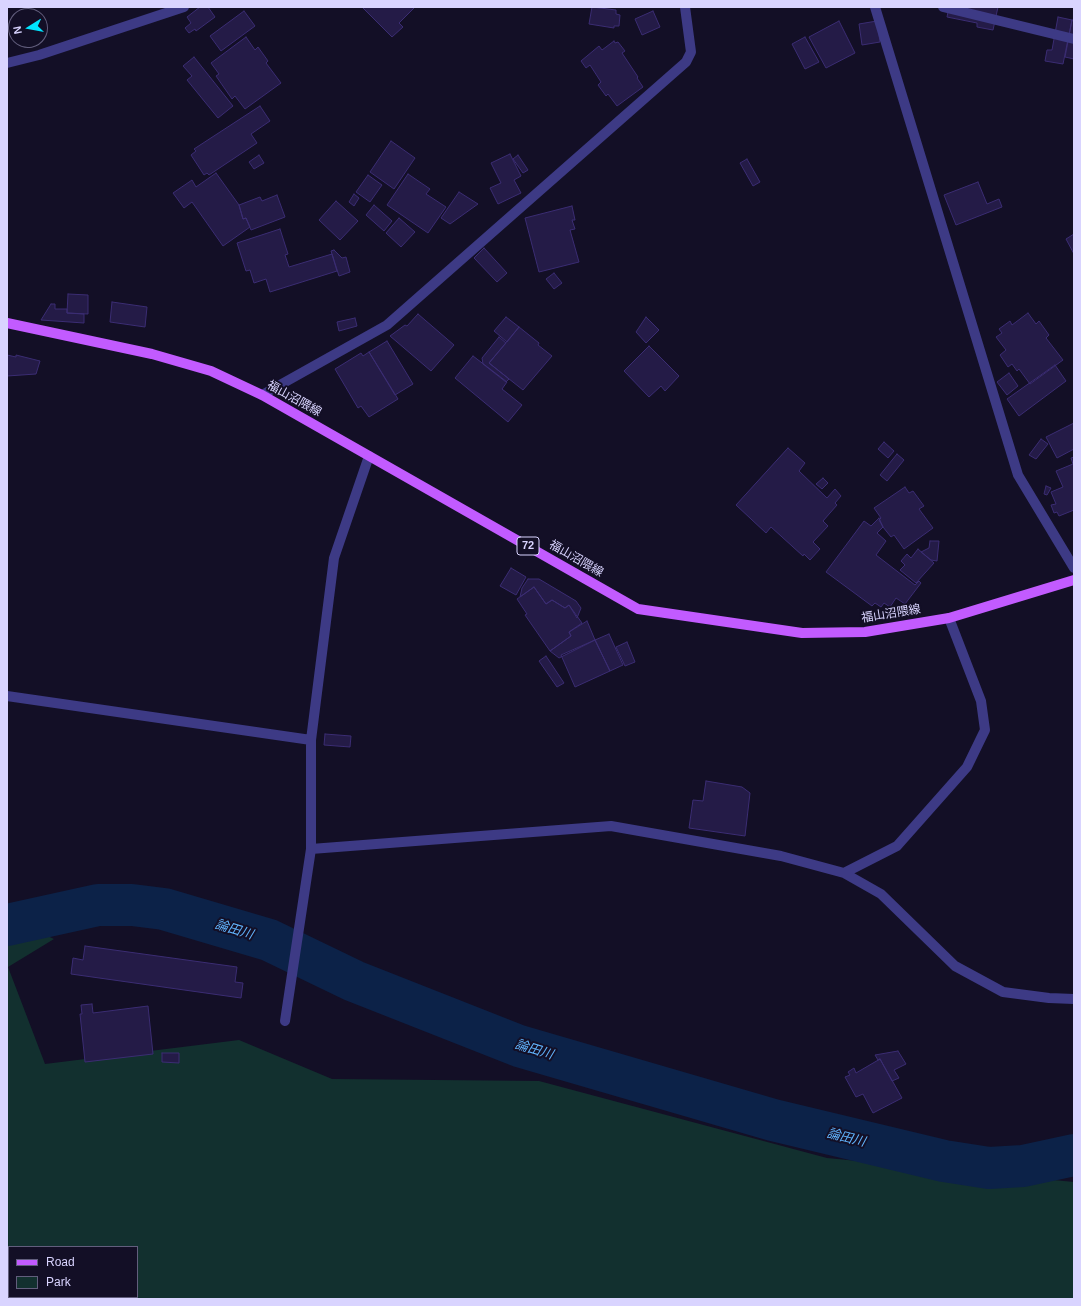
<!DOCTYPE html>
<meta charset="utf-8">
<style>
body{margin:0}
#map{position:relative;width:1081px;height:1306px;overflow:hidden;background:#130f26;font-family:Helvetica,sans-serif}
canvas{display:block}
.frame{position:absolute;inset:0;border:8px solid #d9d4ff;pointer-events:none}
.legend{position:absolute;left:8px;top:1246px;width:130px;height:52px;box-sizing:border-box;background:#130f26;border:1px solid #625e7d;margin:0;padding:5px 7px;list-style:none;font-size:12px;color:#d9d4ff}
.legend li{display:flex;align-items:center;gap:8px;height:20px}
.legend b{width:20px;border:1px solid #625e7d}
.north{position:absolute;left:8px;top:8px;width:40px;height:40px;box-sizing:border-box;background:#130f26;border:1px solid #625e7d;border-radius:50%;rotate:259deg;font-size:11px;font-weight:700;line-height:16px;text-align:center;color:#d9d4ff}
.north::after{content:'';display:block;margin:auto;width:14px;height:18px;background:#00e5ff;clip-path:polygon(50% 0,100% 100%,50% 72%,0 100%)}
</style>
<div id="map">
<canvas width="1081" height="1306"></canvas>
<div class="frame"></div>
<ul class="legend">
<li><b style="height:5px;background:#c25bff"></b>Road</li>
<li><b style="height:11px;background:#12302f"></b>Park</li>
</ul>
<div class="north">N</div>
</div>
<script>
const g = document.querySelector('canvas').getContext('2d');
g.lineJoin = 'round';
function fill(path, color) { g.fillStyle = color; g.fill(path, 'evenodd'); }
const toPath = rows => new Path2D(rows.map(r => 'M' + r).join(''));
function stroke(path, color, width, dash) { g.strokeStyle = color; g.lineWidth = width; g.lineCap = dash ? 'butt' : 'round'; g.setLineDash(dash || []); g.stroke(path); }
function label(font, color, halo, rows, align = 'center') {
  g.font = font + ' Helvetica,"Noto Sans JP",sans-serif'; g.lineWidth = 4; g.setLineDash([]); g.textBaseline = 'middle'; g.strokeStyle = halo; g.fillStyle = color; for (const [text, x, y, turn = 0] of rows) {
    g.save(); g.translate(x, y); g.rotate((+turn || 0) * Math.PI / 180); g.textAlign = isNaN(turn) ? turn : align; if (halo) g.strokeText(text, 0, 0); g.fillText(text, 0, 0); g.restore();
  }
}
const green = toPath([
 [7,917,54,939,8,967,45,1064,239,1040,332,1079,539,1081,827,1158,1074,1182,1074,1299,7,1299],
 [9,1247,137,1247,137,1297,9,1297]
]);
const river = toPath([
 [7,925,98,905,132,905,164,909,269,940,354,981,519,1046,773,1120,944,1161,989,1168,1023,1166,1074,1155]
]);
const building = toPath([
 [200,7,208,7,215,17,196,31,195,29,189,33,185,28,191,23,187,17,200,7],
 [362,7,415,7,399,23,403,27,392,37,362,7],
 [592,7,616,10,616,14,620,15,619,26,614,26,614,28,589,24,592,7],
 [949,7,998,7,993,30,977,27,977,23,947,17,949,7],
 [244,11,255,26,221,51,210,36,244,11],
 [653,11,660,27,642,35,635,19,653,11],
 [1058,17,1072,20,1063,64,1045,61,1047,50,1052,50,1058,17],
 [1072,20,1074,20,1074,59,1065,57,1072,20],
 [839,21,855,53,826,68,809,37,839,21],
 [877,21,880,42,862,45,859,24,877,21],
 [246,37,255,50,258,47,268,61,266,63,281,83,245,109,235,96,232,99,216,76,219,74,211,63,246,37],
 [805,37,819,62,805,69,792,44,805,37],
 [614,41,615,43,618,42,625,51,622,53,638,77,637,78,643,87,617,106,608,94,606,96,598,85,601,82,590,65,586,68,581,61,599,46,602,50,614,41],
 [194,57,233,106,218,118,187,80,192,76,183,66,194,57],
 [260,106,270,121,251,134,257,143,209,175,207,173,204,175,191,155,196,151,194,149,260,106],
 [391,141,415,158,394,189,370,172,391,141],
 [510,154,521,176,514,180,521,193,498,204,490,188,501,183,491,163,510,154],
 [259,155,264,163,254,169,249,162,259,155],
 [518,155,528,170,523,173,513,159,518,155],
 [747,159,760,182,753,186,740,163,747,159],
 [216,173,239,205,243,219,246,218,250,227,223,246,192,202,184,208,173,193,192,180,196,187,216,173],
 [408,174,430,189,426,194,446,207,428,233,387,205,408,174],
 [368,175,382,185,370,202,356,192,368,175],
 [978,182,987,204,999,199,1002,207,956,225,944,195,978,182],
 [459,192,478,204,450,224,441,218,459,192],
 [354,194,359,198,354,206,349,202,354,194],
 [277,195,285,217,251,230,246,218,243,219,239,205,260,197,262,201,277,195],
 [336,201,358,221,340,240,319,220,336,201],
 [374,205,392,221,384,231,366,215,374,205],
 [572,206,575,220,572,220,575,229,570,230,579,262,539,272,525,218,572,206],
 [399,218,415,232,401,247,386,233,399,218],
 [280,229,288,254,285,255,289,267,332,254,337,271,270,292,266,279,254,283,250,270,246,271,237,243,280,229],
 [1074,234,1074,254,1066,239,1074,234],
 [484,248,507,273,497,282,474,258,484,248],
 [334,250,342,258,346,257,350,272,339,276,331,251,334,250],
 [554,273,562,283,554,289,546,279,554,273],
 [68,294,88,295,88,314,67,313,68,294],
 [112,302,147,307,145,327,110,322,112,302],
 [51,304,55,304,55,309,67,309,67,313,84,314,84,323,41,320,51,304],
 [1028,313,1036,324,1039,321,1049,335,1046,338,1063,360,1030,384,1019,369,1017,371,1012,364,1008,367,1000,355,1006,350,996,337,1002,333,999,329,1010,321,1012,325,1028,313],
 [418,314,454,345,431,371,390,336,405,325,407,326,418,314],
 [506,317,519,327,507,342,494,331,506,317],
 [646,317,659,330,646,343,636,332,646,317],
 [355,318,357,326,339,331,337,322,355,318],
 [519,327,539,343,538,345,552,356,523,390,489,363,519,327],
 [499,337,506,343,489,363,509,379,506,382,483,364,482,358,499,337],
 [387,341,413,384,395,395,369,352,387,341],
 [649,346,679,376,665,391,661,386,649,397,624,371,649,346],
 [369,352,398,399,369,417,361,406,358,408,335,369,361,353,363,356,369,352],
 [7,355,16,357,16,355,40,361,36,374,7,376,7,355],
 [473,356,507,382,502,389,522,405,508,422,455,378,473,356],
 [1055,365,1066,381,1019,416,1007,399,1055,365],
 [1009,373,1018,386,1007,395,997,382,1009,373],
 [1074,423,1074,449,1057,458,1046,437,1074,423],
 [1041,439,1048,444,1036,459,1029,455,1041,439],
 [884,442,894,451,888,458,878,449,884,442],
 [788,448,805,463,799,471,827,498,835,489,841,496,835,503,837,505,823,521,828,526,813,542,820,549,810,560,804,554,803,556,771,527,766,533,736,505,788,448],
 [897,454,904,460,887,481,880,475,897,454],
 [1074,457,1074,510,1059,516,1057,512,1054,513,1051,505,1056,504,1051,492,1063,487,1056,471,1073,464,1071,458,1074,457],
 [823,478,828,483,822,489,816,484,823,478],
 [1046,486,1051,488,1047,495,1044,494,1046,486],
 [905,487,909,493,913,491,924,506,919,509,933,528,904,549,894,535,891,537,883,527,879,520,881,518,874,508,905,487],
 [879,518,883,527,877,533,886,541,876,555,915,585,919,581,921,583,905,604,896,598,890,607,884,603,881,607,875,603,872,606,826,572,864,521,871,526,879,518],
 [930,541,939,541,937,561,931,560,921,552,929,548,930,541],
 [918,549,934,563,916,583,900,570,905,565,901,561,907,554,911,558,918,549],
 [511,568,526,577,516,595,500,586,511,568],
 [528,579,539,579,576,601,581,608,577,618,569,605,565,608,552,600,546,604,534,587,520,597,522,588,528,579],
 [534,587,546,604,552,600,565,608,569,605,582,623,569,632,571,636,550,651,525,615,527,614,517,599,534,587],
 [587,621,595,640,559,658,550,651,571,636,569,632,587,621],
 [609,634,623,665,610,671,595,640,609,634],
 [595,640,610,671,575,687,561,655,595,640],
 [627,642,635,662,625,666,616,647,627,642],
 [546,656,564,683,557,687,539,661,546,656],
 [325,734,351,736,350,747,324,745,325,734],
 [706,781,742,787,750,793,745,836,689,828,693,800,703,801,706,781],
 [85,946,237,967,235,982,243,983,241,998,71,974,73,958,83,960,85,946],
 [92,1004,93,1013,148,1006,153,1054,85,1062,80,1014,82,1014,81,1005,92,1004],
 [898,1051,906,1064,894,1070,899,1078,892,1081,880,1059,878,1060,875,1055,898,1051],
 [162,1053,179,1053,179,1063,162,1062,162,1053],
 [880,1059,902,1098,873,1113,863,1094,856,1097,845,1077,850,1075,848,1072,854,1068,856,1073,880,1059]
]);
const street = toPath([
 [875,7,1018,475,1074,568],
 [943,7,1074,39],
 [7,63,39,55,184,7],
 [262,395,387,325,686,62,691,52,685,7],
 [7,696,311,740],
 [311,849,611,826,781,856,844,873,881,894,955,966,1003,992,1049,998,1074,999],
 [844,873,897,846,967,767,985,730,981,701,949,618],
 [285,1021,311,849,311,740,334,558,369,456]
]);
const primary = toPath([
 [7,323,152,354,211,371,262,395,638,609,802,633,865,632,949,618,1074,580]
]);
const shields = [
 [528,546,22]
];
const shieldNames = [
 ["72",528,546]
];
const streetNames = [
 ["福山沼隈線",294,399,29],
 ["福山沼隈線",576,559,30],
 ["福山沼隈線",891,614,-9]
];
const waterNames = [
 ["論田川",234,930,17],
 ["論田川",534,1050,17],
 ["論田川",846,1138,14]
];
fill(green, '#12302f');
stroke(river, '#0c2248', 42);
fill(building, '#241b47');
stroke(building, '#3b2d73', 1);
stroke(street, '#3d3a85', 10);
stroke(primary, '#c25bff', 10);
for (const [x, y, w] of shields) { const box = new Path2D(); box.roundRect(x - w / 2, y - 9, w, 18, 3); g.fillStyle = '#130f26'; g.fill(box); stroke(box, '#d9d4ff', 1); }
label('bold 11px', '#d9d4ff', null, shieldNames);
label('12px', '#d9d4ff', '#130f26', streetNames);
label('italic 13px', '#62b6ff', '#130f26', waterNames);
</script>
